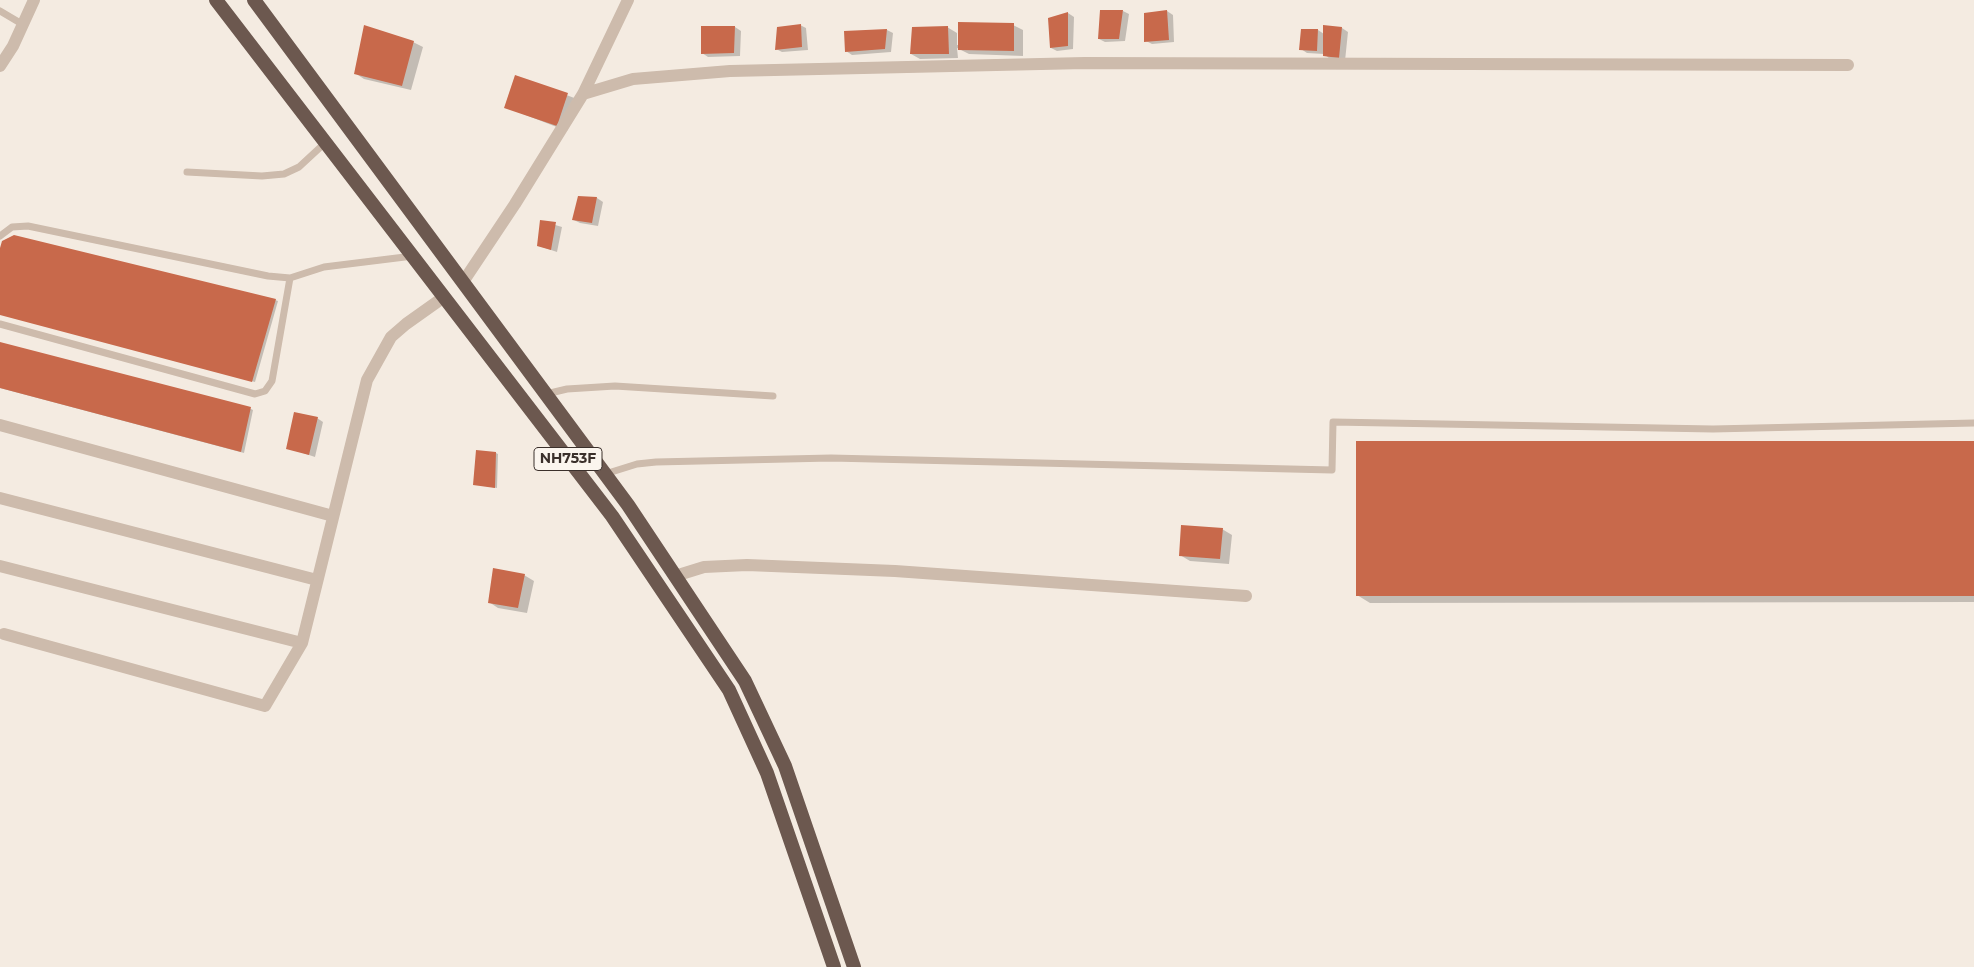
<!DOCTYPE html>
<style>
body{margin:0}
canvas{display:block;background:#f4ebe1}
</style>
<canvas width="1974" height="967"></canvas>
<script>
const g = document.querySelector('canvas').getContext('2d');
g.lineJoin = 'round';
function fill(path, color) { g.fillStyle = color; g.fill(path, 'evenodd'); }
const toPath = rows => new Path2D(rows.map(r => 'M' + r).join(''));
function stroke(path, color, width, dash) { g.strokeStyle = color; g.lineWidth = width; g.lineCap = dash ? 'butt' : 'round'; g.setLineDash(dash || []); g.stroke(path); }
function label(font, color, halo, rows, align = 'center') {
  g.font = font + ' Montserrat,sans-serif'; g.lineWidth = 4; g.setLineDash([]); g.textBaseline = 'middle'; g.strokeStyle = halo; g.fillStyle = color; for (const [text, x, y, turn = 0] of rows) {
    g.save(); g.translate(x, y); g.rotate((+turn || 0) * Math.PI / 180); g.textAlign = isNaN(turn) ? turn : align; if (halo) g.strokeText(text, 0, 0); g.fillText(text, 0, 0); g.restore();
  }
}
const shadow = toPath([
 [1123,11,1129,14,1125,41,1105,42,1099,39],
 [1167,11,1173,15,1174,42,1152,44,1146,41,1145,14],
 [1068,13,1074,17,1073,49,1057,51,1051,48],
 [800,25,806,28,808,50,782,52,776,49],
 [1013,25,1023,30,1023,56,969,54,957,48,958,58,920,59,911,54,947,27,957,33,957,45,960,45],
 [735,27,741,31,740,56,708,57,702,53],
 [1342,28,1348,32,1345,61,1330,59,1324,54,1307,53,1301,49,1318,30,1324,34],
 [887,30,893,33,891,52,852,55,846,51],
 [413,42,423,47,411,90,364,79,355,73],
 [516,76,577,99,567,131,505,107],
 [579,198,597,198,603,202,598,226,580,223,574,220],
 [542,221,562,227,557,252,539,246],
 [0,253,275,300,278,301,255,382,0,314],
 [0,343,251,409,253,410,244,453,0,388],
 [317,418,323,422,315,457,288,448],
 [1974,443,1974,602,1370,603,1357,595],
 [496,453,498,454,497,488,474,484],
 [1222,529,1232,535,1229,564,1190,561,1180,555],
 [524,575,534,581,527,613,498,608,489,602]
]);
const building = toPath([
 [1100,10,1123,10,1119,39,1098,39],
 [1167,10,1169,40,1144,42,1144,13],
 [1068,12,1068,46,1050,48,1048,18],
 [958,22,1014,23,1014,51,958,50],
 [801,24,802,47,775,50,777,27],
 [364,25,414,41,402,86,354,74],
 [1323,25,1342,27,1339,58,1323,56],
 [701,26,735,26,734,53,701,54],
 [948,26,949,54,910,54,912,27],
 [887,29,885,49,845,52,844,31],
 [1301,29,1318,29,1317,51,1299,50],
 [515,75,568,93,557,126,504,108],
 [578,196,597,197,592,223,572,220],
 [540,220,556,222,551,250,537,246],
 [14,235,276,299,252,382,0,315,0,248,2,241],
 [0,342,251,407,241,452,0,388],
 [294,412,318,417,309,455,286,449],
 [1356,441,1974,441,1974,596,1356,596],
 [476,450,496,452,495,488,473,485],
 [1181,525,1223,528,1220,559,1179,556],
 [493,568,525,574,518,608,488,603]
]);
const service = toPath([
 [0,11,22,24],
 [187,172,262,176,284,174,299,167,326,142],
 [0,236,12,227,28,226,268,276,290,278,324,267,413,256],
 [0,324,255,394,265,391,272,381,290,278],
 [546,394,567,389,615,386,773,396],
 [605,474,637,464,656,462,831,458,1332,470,1333,422,1713,429,1974,423]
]);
const minor = toPath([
 [0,66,13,46,34,0],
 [583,94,633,79,730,71,1085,63,1848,65],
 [463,282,515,204,583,94,628,0],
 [0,425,333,516],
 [0,498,317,580],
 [0,566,302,643],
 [675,576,704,567,747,565,895,571,1246,596],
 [4,634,265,706,302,643,367,380,391,337,406,324,444,297]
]);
const trunk = toPath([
 [216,0,612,516,729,690,767,773,834,967],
 [254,0,628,505,745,681,785,766,854,967]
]);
const shields = [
 [568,459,68]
];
const shieldNames = [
 ["NH753F",568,459]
];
fill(shadow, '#0003');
fill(building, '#c8694b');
stroke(service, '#cdbbac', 7);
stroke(minor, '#cdbbac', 12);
stroke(trunk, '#6c584f', 14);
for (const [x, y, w] of shields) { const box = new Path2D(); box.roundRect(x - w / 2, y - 11.5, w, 23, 4); g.fillStyle = '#fbf5ee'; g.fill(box); stroke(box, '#3b302b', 1); }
label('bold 14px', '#3b302b', null, shieldNames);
</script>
